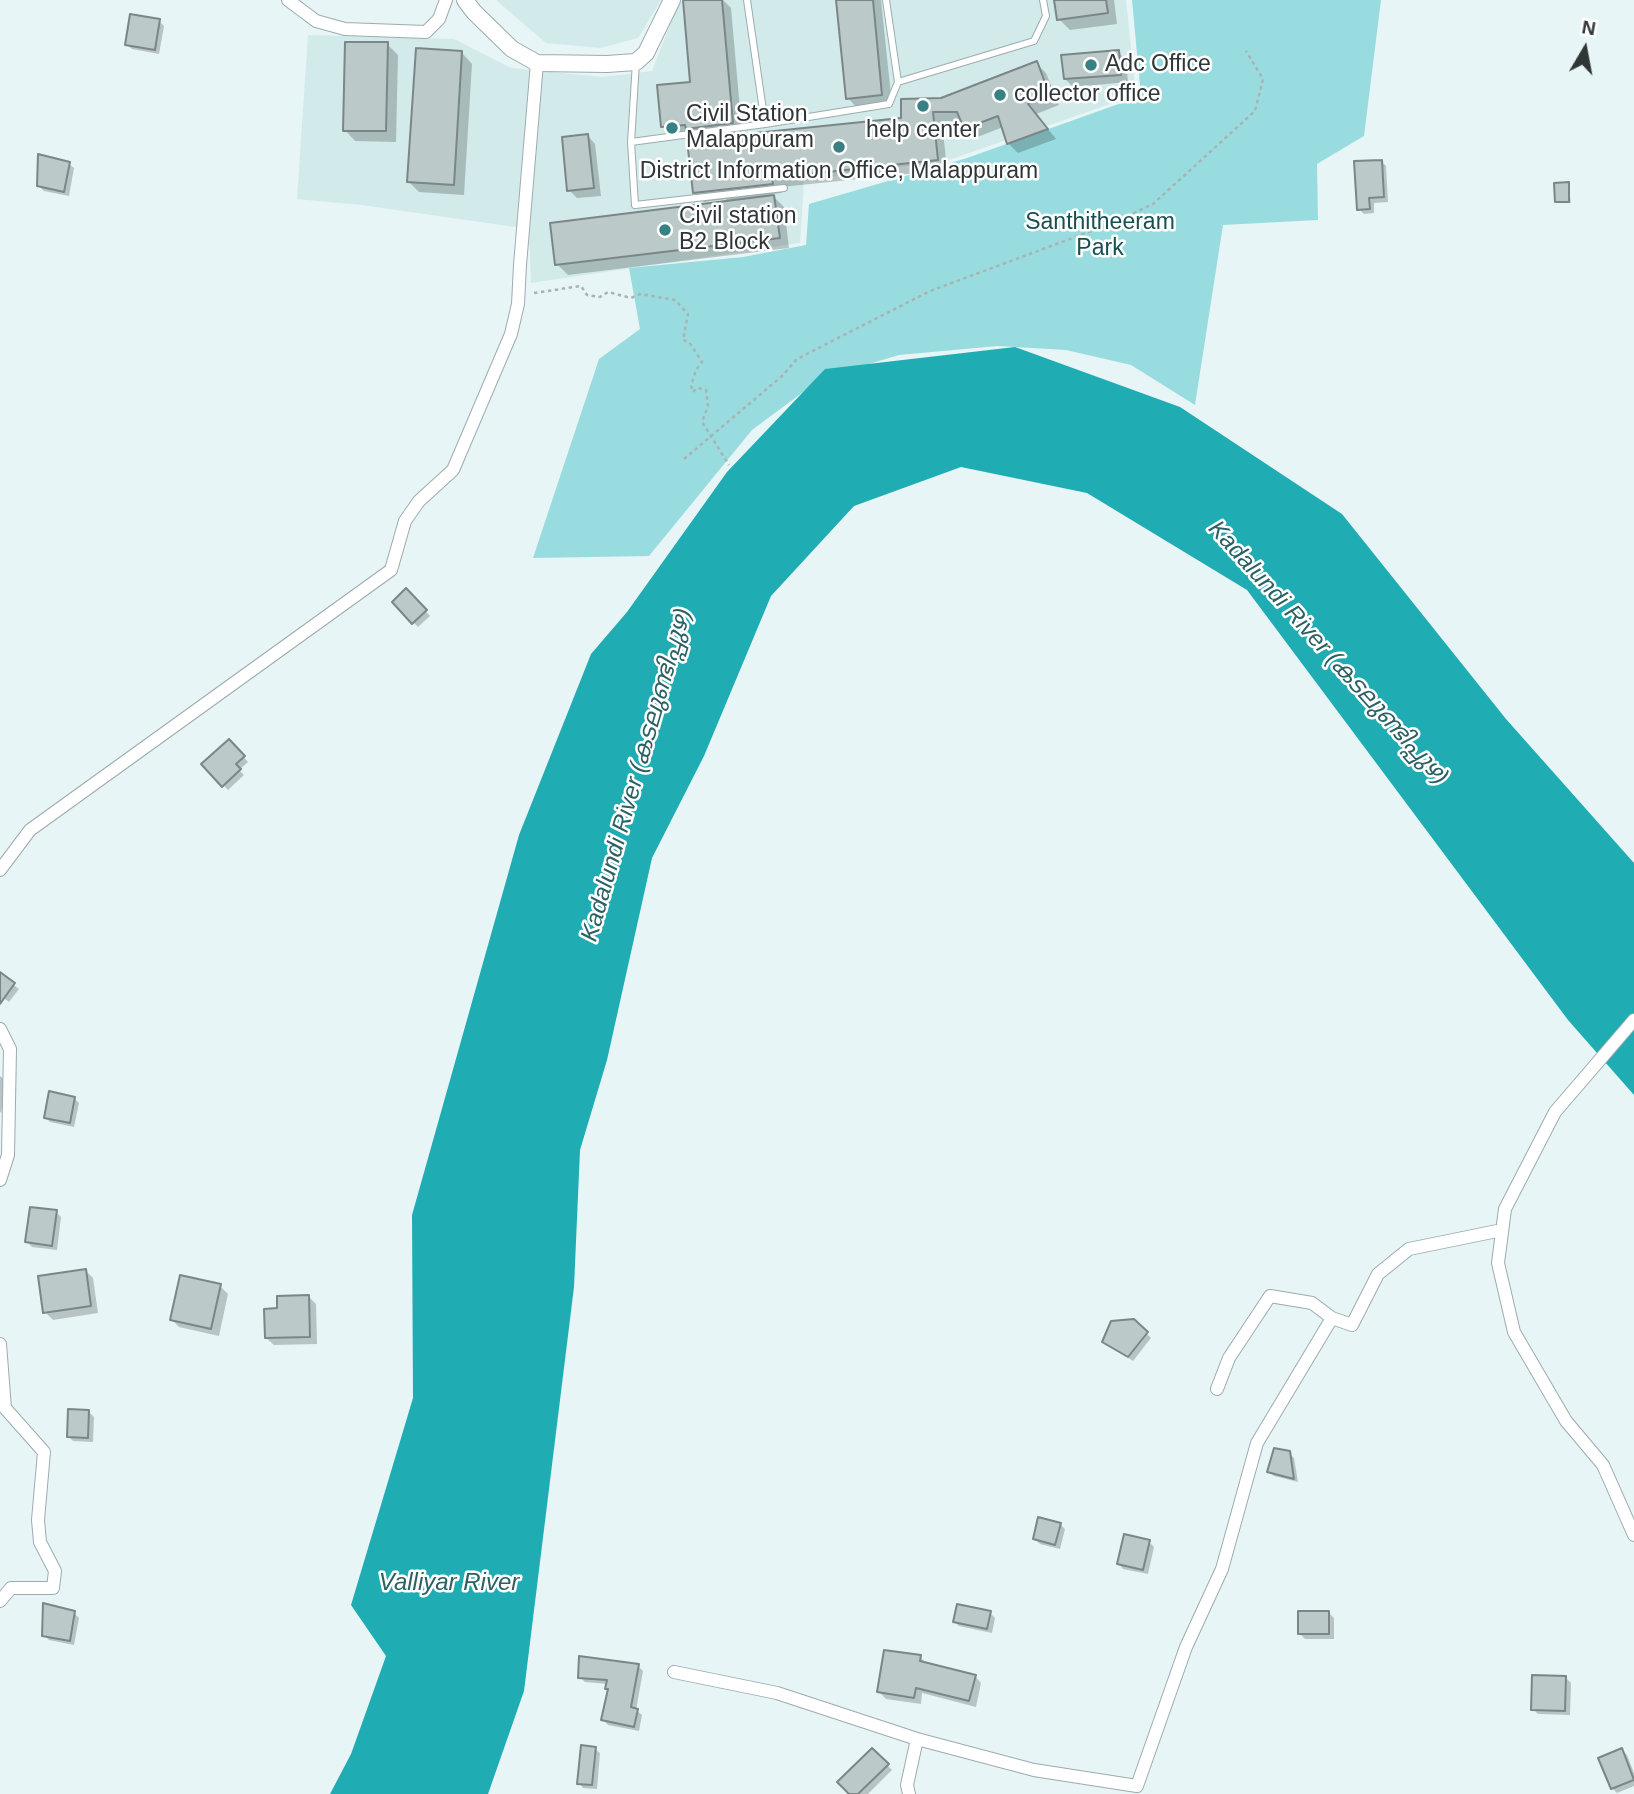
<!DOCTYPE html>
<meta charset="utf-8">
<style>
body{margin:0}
#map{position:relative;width:1634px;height:1794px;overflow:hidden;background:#e7f5f6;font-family:Helvetica,sans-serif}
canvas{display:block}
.north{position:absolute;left:1550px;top:14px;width:70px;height:70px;-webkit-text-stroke:5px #fff;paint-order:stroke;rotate:10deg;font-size:19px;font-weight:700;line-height:28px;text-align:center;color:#303636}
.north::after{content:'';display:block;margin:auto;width:24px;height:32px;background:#303636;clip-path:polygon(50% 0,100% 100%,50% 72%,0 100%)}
</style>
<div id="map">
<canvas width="1634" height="1794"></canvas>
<div class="north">N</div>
</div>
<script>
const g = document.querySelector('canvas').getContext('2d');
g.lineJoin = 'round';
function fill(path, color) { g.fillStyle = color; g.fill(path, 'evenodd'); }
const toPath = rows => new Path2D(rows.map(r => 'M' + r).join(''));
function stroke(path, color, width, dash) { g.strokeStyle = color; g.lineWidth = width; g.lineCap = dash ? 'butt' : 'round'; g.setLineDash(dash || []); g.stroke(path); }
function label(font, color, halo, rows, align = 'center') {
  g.font = font + ' Helvetica,"Noto Sans Malayalam",sans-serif'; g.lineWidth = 5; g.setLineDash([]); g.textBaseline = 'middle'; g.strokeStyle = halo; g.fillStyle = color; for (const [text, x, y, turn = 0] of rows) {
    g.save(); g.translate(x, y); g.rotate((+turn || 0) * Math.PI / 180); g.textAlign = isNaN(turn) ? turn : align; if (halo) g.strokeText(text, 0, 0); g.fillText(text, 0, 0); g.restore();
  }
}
const built = toPath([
 [496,0,661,0,638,38,600,48,546,43],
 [684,0,1126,0,1136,95,949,160,804,181,800,243,531,283,529,229,362,205,297,199,308,35,454,39,511,68,603,77,652,71,678,4]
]);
const green = toPath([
 [1132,0,1381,0,1364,136,1317,164,1318,220,1223,225,1195,405,1131,365,1066,350,998,346,899,355,822,378,752,430,649,556,533,558,599,359,640,329,629,268,743,257,806,245,809,204,967,158,1141,96]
]);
const water = toPath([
 [1015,347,1180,407,1342,514,1506,719,1634,863,1634,1095,1568,1020,1247,590,1087,493,961,467,854,506,771,596,704,756,652,858,607,1060,580,1150,574,1287,524,1691,488,1794,330,1794,351,1754,386,1656,351,1605,413,1398,412,1215,519,835,591,654,627,612,727,472,825,369]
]);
const shadow = toPath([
 [702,0,723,0,731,8,742,132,702,137,702,140,903,120,941,99,1036,63,1046,73,1059,105,1036,114,1056,139,1018,153,1009,144,1003,127,975,138,965,128,962,121,942,121,947,170,781,187,782,193,771,194,784,207,789,248,568,275,557,264,726,203,726,199,704,202,694,192,700,141,694,134,672,136,663,127,692,83],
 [837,0,881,0,892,105,858,109,848,98],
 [1056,0,1114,0,1117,24,1070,30,1059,19],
 [159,21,164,26,159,54,132,49,127,45],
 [387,44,398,55,396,142,355,141,345,130],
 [1118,52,1126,60,1128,82,1073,87,1065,79],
 [462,53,472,64,464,195,419,192,408,181],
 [588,136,595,144,601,196,577,198,569,190],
 [1381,161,1386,166,1388,202,1374,203,1374,213,1364,214,1359,209],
 [69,164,74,168,69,196,44,191,39,186],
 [1568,184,1571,203,1558,203,1556,201],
 [406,591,430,616,418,627,394,602],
 [229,741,248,762,239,770,244,775,228,790,204,764],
 [0,974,19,989,9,1002,0,995],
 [0,1076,7,1082,1,1113,0,1112],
 [74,1098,79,1103,74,1127,50,1122,45,1117],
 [56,1212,61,1217,57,1250,32,1247,27,1242],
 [85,1270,93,1278,98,1313,53,1320,45,1312],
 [220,1286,228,1294,219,1336,179,1327,171,1319],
 [308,1296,316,1304,317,1344,274,1345,266,1338],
 [1134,1321,1151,1338,1133,1361,1110,1346],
 [89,1412,94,1417,93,1442,73,1441,68,1436],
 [1289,1453,1294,1458,1298,1482,1274,1476,1269,1471],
 [1060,1524,1065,1529,1060,1549,1040,1544,1035,1539],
 [1149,1542,1154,1547,1148,1574,1123,1569,1119,1564],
 [74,1613,79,1618,74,1645,49,1640,44,1635],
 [990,1613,995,1618,992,1633,959,1626,954,1621],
 [1329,1613,1334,1618,1334,1639,1305,1639,1300,1634],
 [920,1657,927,1664,975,1676,981,1683,976,1707,922,1693,921,1704,886,1699,879,1692],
 [638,1666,643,1671,636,1710,642,1715,639,1731,608,1725,603,1720,610,1691,607,1688,608,1684,585,1682,580,1677],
 [1566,1678,1571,1683,1570,1715,1538,1714,1533,1709],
 [595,1749,600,1753,597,1789,583,1788,579,1783],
 [872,1750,892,1770,868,1794,851,1794],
 [1622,1750,1627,1755,1634,1773,1634,1786,1617,1793,1612,1788]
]);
const building = toPath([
 [683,0,722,0,733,123,686,129,685,125,661,127,657,85,690,82,683,0],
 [836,0,873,0,882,95,846,99,836,0],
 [1054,0,1106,0,1108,13,1057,20,1054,0],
 [130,14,160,19,155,50,125,45,130,14],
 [345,42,388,42,386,131,343,131,345,42],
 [416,48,462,51,454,185,407,182,416,48],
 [1119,50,1121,75,1064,79,1061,55,1119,50],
 [1037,61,1050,96,1028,104,1048,129,1007,144,998,116,964,129,957,112,933,112,938,160,772,178,773,184,693,193,687,140,901,118,901,99,941,98,1037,61],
 [588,134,594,188,567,191,562,137,588,134],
 [38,154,70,162,64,192,37,186,38,154],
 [1382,160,1384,197,1369,198,1370,209,1357,210,1354,161,1382,160],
 [1569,182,1569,202,1555,202,1554,183,1569,182],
 [774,195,780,238,555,265,550,223,774,195],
 [406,588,427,610,412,624,392,602,406,588],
 [229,739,245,756,236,764,241,769,222,787,201,764,229,739],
 [0,972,15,983,0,1004,0,972],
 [49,1091,75,1097,70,1123,44,1118,49,1091],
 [30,1207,57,1210,52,1246,25,1242,30,1207],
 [86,1269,91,1306,43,1313,38,1276,86,1269],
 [180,1275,221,1284,211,1329,170,1320,180,1275],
 [309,1295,310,1337,265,1338,264,1309,277,1308,277,1296,309,1295],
 [1134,1319,1148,1332,1128,1357,1102,1342,1111,1321,1134,1319],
 [68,1409,89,1410,88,1438,67,1437,68,1409],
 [1274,1448,1290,1451,1294,1479,1267,1472,1274,1448],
 [1038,1517,1061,1523,1055,1545,1033,1539,1038,1517],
 [1124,1534,1150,1540,1143,1570,1117,1564,1124,1534],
 [43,1603,75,1611,70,1641,42,1636,43,1603],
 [957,1604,991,1611,987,1629,953,1622,957,1604],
 [1298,1611,1329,1611,1329,1634,1298,1634,1298,1611],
 [884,1650,921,1655,920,1661,976,1675,969,1701,916,1688,914,1698,877,1692,884,1650],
 [579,1656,639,1664,631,1707,638,1709,634,1727,601,1720,608,1689,605,1689,607,1680,578,1678,579,1656],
 [1532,1675,1566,1676,1565,1711,1531,1710,1532,1675],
 [581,1745,596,1747,592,1785,577,1784,581,1745],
 [872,1748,889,1764,858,1794,849,1794,837,1782,872,1748],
 [1622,1748,1634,1780,1611,1789,1598,1758,1622,1748]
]);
const path = toPath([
 [534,293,581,286,587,295,600,297,608,292,631,298,640,294,675,300,688,314,683,340,689,342,702,362,696,370,691,386,693,392,697,388,706,390,708,406,702,422,729,465],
 [684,459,782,376,797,359,930,291,1113,223,1153,204,1255,111,1263,79,1246,51]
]);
const service = toPath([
 [747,0,765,124],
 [886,0,898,82],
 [636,62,631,142,765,124,889,104,898,82,1034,41,1046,16,1043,0],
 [631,142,635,205,784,188]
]);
const minor = toPath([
 [288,0,316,21,345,29,426,32,439,19,446,0],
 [0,870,30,830,391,570,405,521,419,501,453,470,511,334,518,304,520,265,537,63],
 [1634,1020,1555,1112,1505,1209,1498,1263,1514,1332,1566,1421,1603,1465,1634,1535],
 [0,1029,10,1049,8,1155,0,1180],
 [0,1344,5,1408,44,1452,38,1520,40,1542,55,1571,53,1588,11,1588,0,1601],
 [1217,1389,1229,1358,1270,1296,1312,1303,1332,1318],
 [674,1672,777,1693,917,1739],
 [909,1794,907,1785,917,1739,1034,1770,1137,1786,1186,1647,1222,1569,1257,1443,1332,1318,1352,1325,1378,1274,1409,1249,1502,1230]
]);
const tertiary = toPath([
 [465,0,474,12,512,49,537,63,607,64,636,62,646,53,672,0]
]);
const markers = [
 [1091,65,7,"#378083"],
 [1000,95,7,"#378083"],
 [923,106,7,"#378083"],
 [672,128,7,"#378083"],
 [839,147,7,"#378083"],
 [665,230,7,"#378083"]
];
const poiNames = [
 ["Adc Office",1105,65],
 ["collector office",1014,95],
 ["Civil Station",686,115],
 ["Malappuram",686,141],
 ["help center",923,131,"center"],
 ["District Information Office, Malappuram",839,172,"center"],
 ["Civil station",679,217],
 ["B2 Block",679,243]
];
const parkNames = [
 ["Santhitheeram",1100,223],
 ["Park",1100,249]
];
const waterNames = [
 ["Kadalundi River (കടലുണ്ടിപ്പുഴ)",1328,653,48],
 ["Kadalundi River (കടലുണ്ടിപ്പുഴ)",637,775,-74],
 ["Valliyar River",449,1583]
];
fill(built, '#d2eaea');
fill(green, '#99dcdf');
fill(water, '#1facb3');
fill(shadow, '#0003');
fill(building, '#bbc9c9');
stroke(building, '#7a8687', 2);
stroke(service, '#9eabac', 8);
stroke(minor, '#9eabac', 14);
stroke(tertiary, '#9eabac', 18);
stroke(path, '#a8b3b3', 2.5, [3.5, 3.5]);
stroke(service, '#fff', 6);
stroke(minor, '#fff', 12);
stroke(tertiary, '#fff', 16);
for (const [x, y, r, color] of markers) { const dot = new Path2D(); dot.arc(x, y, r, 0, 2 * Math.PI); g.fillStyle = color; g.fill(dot); stroke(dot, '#fff', 2.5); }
label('23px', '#303636', '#fff', poiNames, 'left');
label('23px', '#184f51', '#fff', parkNames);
label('italic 24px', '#2c6163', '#fff', waterNames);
</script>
